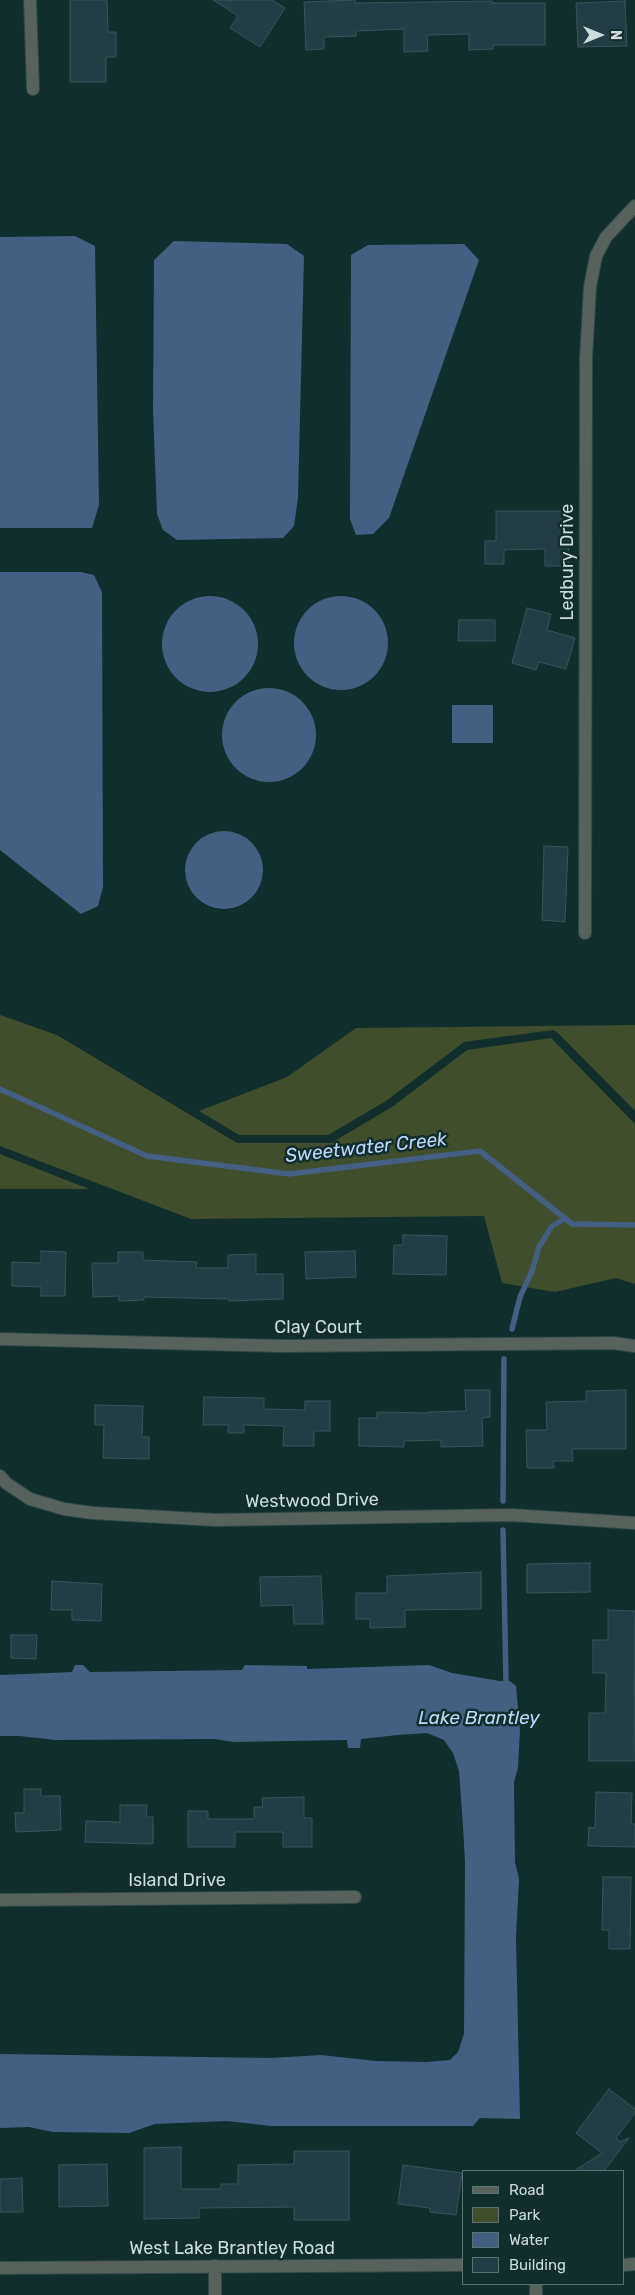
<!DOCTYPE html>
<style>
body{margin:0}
#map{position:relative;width:635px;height:2295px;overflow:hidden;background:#112d2c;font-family:Rubik,sans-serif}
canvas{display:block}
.legend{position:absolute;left:462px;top:2170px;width:162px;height:115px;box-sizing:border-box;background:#112d2c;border:1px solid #5c7372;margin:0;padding:6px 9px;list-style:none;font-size:15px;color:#ccdcdb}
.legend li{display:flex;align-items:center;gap:10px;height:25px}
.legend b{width:25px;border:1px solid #5c7372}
.north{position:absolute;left:575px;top:10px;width:50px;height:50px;-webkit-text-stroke:4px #112d2c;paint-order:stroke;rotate:90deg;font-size:14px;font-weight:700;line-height:20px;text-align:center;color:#ccdcdb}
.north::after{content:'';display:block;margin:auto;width:18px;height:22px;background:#ccdcdb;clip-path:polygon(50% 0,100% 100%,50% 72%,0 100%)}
</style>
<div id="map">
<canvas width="635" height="2295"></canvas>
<ul class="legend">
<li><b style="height:6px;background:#58625c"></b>Road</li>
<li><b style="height:14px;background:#404e2d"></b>Park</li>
<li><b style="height:14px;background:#445f81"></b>Water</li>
<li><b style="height:14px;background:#243d45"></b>Building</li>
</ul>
<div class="north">N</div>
</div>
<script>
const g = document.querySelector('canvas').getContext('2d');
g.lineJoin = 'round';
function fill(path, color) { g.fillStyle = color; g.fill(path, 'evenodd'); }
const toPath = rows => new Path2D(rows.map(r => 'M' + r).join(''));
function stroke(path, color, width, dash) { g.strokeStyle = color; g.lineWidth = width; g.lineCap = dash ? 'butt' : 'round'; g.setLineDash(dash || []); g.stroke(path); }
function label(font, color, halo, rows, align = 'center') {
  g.font = font + ' Rubik,sans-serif'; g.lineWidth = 5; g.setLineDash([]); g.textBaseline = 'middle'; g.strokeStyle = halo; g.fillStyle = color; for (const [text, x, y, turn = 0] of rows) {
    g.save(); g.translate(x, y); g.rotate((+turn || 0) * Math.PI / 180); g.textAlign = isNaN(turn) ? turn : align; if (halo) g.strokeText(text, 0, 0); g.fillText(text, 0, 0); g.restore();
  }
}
const green = toPath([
 [0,1015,57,1035,237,1143,331,1143,392,1107,467,1050,551,1038,635,1124,635,1284,616,1278,555,1292,502,1283,484,1216,191,1219,0,1146],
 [635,1025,635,1111,558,1033,553,1030,464,1042,386,1101,328,1135,239,1135,199,1111,287,1077,356,1028],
 [0,1154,89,1189,0,1189]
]);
const water = toPath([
 [75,236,95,246,99,505,92,528,0,528,0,237],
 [174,241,287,244,304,256,298,498,294,526,283,538,177,540,163,530,157,514,153,410,154,260],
 [464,244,479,260,389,518,373,534,356,535,350,519,351,255,368,245],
 [0,572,81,572,94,575,102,592,103,887,98,906,81,914,0,850],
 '162 644a48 48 0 1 1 96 0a48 48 0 1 1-96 0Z',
 '294 643a47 47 0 1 1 94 0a47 47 0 1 1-94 0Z',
 '222 735a47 47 0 1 1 94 0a47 47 0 1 1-94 0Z',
 [452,705,493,705,493,743,452,743],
 '185 870a39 39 0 1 1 78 0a39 39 0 1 1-78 0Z',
 [75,1665,83,1665,90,1672,242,1670,245,1665,307,1666,307,1669,429,1665,452,1673,500,1681,510,1681,516,1686,520,1730,518,1768,514,1782,515,1862,519,1879,516,1937,520,2119,480,2118,473,2126,271,2126,227,2121,155,2124,129,2133,53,2132,29,2127,0,2128,0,2054,271,2058,321,2055,376,2061,426,2062,450,2060,458,2052,464,2034,465,1862,463,1826,459,1771,453,1753,444,1740,427,1733,398,1735,361,1739,360,1748,348,1748,347,1740,234,1742,214,1739,55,1740,20,1736,0,1736,0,1675,72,1672]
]);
const stream = toPath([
 [0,1089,147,1156,289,1174,480,1151,572,1224,635,1225],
 [512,1329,520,1297,532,1271,539,1247,552,1226,565,1218],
 [503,1501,504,1359],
 [503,1530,506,1681]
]);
const building = toPath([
 [70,0,107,0,108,32,116,32,116,57,106,57,106,82,70,82,70,0],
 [213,0,272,0,285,8,260,47,230,28,238,16,213,0],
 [355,0,355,3,492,1,492,3,545,3,545,45,493,45,493,49,469,50,469,34,427,35,428,51,404,52,404,29,356,31,356,36,324,37,324,49,306,50,304,2,355,0],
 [625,1,627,46,578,47,576,3,625,1],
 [496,511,568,511,569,566,545,566,545,549,504,550,504,564,485,564,485,541,496,541,496,511],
 [527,608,551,614,547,630,575,638,566,669,539,662,536,670,512,663,527,608],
 [459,620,495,620,495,641,458,641,459,620],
 [544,846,568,847,565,922,542,920,544,846],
 [403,1235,447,1236,446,1275,393,1274,394,1245,403,1245,403,1235],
 [41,1251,66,1252,65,1296,41,1296,41,1287,12,1286,12,1262,41,1263,41,1251],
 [355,1251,356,1277,306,1279,305,1252,355,1251],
 [118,1252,143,1252,143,1260,197,1262,196,1268,228,1268,228,1255,256,1254,256,1274,283,1274,283,1299,229,1301,229,1299,144,1297,144,1300,119,1301,119,1296,93,1297,92,1263,118,1263,118,1252],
 [465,1390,490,1390,490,1417,482,1418,483,1446,441,1447,441,1440,404,1441,404,1447,359,1446,359,1418,377,1418,377,1412,429,1413,429,1412,466,1411,465,1390],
 [626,1390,626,1449,572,1449,573,1461,553,1461,554,1468,527,1468,526,1430,547,1430,546,1402,586,1401,586,1391,626,1390],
 [204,1397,264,1398,264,1409,305,1410,305,1401,330,1401,330,1431,314,1431,314,1446,283,1446,284,1426,244,1425,244,1433,228,1433,228,1425,203,1425,204,1397],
 [95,1405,143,1406,142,1437,149,1437,149,1459,103,1458,104,1425,95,1425,95,1405],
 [590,1563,590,1592,527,1593,527,1564,590,1563],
 [481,1572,481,1609,405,1610,405,1627,370,1628,370,1619,356,1619,356,1593,387,1593,387,1576,481,1572],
 [321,1576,323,1624,294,1624,293,1605,261,1606,260,1577,321,1576],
 [52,1581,102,1584,101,1621,72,1620,72,1610,51,1610,52,1581],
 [608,1610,635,1611,634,1761,589,1761,589,1713,605,1713,606,1673,593,1673,593,1640,608,1640,608,1610],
 [11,1635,37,1635,36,1659,11,1658,11,1635],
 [24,1789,41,1789,41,1796,60,1796,61,1830,16,1832,15,1813,24,1813,24,1789],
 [596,1792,632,1793,631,1824,635,1824,635,1847,588,1846,589,1827,595,1828,596,1792],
 [304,1797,304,1818,312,1818,312,1847,283,1847,283,1832,235,1832,235,1847,188,1847,188,1811,208,1811,208,1819,254,1819,254,1807,263,1807,262,1798,304,1797],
 [120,1805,147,1805,146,1817,153,1817,153,1844,85,1842,86,1821,120,1822,120,1805],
 [603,1877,631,1877,630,1949,609,1949,609,1930,602,1930,603,1877],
 [609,2089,635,2109,635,2113,616,2138,620,2142,629,2138,604,2171,574,2171,602,2153,576,2133,609,2089],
 [181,2147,181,2189,221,2189,221,2184,238,2184,238,2165,294,2164,294,2151,349,2151,349,2220,294,2220,294,2207,199,2208,199,2218,144,2219,144,2148,181,2147],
 [107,2164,108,2206,59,2207,59,2165,107,2164],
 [403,2165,462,2173,456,2215,430,2212,430,2208,398,2204,403,2165],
 [22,2178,23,2212,0,2212,0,2179,22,2178]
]);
const minor = toPath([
 [30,0,33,89],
 [585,933,586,358,590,287,596,256,606,237,635,206],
 [0,1339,281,1346,613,1343,635,1346],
 [0,1476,6,1483,30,1499,64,1509,93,1513,215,1520,511,1515,635,1523],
 [0,1900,355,1897],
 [624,2265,635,2264],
 [215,2266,215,2295],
 [0,2268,464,2265],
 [536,2284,536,2295]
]);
const streetNames = [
 ["Ledbury Drive",568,562,-90],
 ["Clay Court",318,1328],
 ["Westwood Drive",312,1501,-1],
 ["Island Drive",177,1881],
 ["West Lake Brantley Road",232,2249]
];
const waterNames = [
 ["Sweetwater Creek",366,1148,-6],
 ["Lake Brantley",479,1719]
];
fill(green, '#404e2d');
fill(water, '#445f81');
stroke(stream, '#445f81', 5.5);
fill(building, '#243d45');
stroke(building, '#3a545d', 1);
stroke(minor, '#2f4948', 14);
stroke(minor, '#58625c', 12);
label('18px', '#ccdcdb', '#112d2c', streetNames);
label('italic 19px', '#bbd7f9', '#112d2c', waterNames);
</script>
